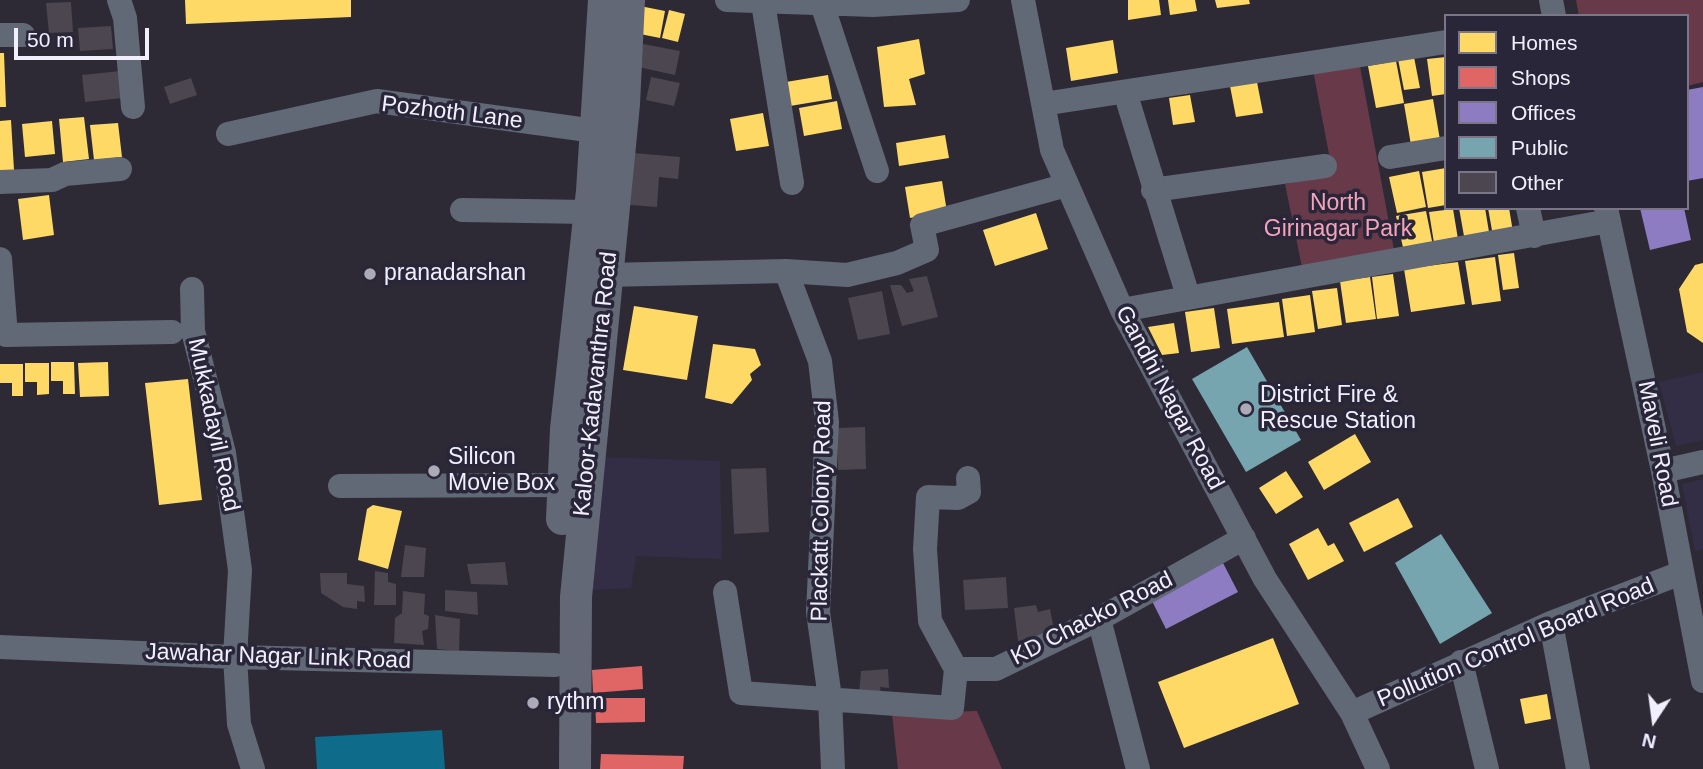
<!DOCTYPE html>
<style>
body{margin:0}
#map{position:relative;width:1703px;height:769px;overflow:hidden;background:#2d2a36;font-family:Helvetica,sans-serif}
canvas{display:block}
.legend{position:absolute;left:1444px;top:14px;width:245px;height:196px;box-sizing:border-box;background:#2a263a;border:2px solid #7a7688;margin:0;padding:9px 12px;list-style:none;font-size:21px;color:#f2effd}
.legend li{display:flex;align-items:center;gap:14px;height:35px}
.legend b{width:35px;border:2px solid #7a7688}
.north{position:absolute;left:1619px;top:685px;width:70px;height:70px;-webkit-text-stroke:5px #2a263a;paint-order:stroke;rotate:193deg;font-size:19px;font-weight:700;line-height:28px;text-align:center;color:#f2effd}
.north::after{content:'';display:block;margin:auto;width:24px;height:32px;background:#f2effd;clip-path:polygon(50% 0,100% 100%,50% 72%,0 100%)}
.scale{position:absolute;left:14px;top:28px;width:135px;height:32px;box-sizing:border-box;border:4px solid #f2effd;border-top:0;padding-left:9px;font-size:21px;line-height:24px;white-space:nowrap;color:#f2effd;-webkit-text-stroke:5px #2a263a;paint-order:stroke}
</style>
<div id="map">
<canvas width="1703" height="769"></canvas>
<ul class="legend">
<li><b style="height:19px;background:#ffd966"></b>Homes</li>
<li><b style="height:19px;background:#e06666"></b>Shops</li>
<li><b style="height:19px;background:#8e7cc3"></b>Offices</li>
<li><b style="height:19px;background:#76a5af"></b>Public</li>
<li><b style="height:19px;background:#4b464f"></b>Other</li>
</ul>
<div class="north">N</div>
<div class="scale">50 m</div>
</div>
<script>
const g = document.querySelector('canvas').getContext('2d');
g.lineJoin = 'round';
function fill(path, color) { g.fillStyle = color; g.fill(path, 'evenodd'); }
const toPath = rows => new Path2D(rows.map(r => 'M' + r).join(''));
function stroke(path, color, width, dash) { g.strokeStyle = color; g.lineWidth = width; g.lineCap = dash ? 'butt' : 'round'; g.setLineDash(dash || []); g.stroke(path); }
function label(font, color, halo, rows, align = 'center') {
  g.font = font + ' Helvetica,sans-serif'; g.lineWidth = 7; g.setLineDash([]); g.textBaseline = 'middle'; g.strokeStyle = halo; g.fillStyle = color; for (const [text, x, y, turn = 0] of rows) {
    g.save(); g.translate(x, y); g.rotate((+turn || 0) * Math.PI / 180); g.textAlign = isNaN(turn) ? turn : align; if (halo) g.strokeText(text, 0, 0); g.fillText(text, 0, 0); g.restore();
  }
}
const built = toPath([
 [1703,372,1703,440,1676,446,1659,382],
 [600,457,720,461,722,559,636,556,631,588,588,590],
 [1703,479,1703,549,1695,551,1682,484]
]);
const green = toPath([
 [1576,0,1703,0,1703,82,1687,86,1687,16,1579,16],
 [1359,61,1394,250,1302,267,1285,184,1333,175,1313,70],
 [977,711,1002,769,898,769,892,714]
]);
const water = toPath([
 [442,730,445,769,317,769,315,737]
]);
const homes = toPath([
 [185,0,351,0,351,17,186,24],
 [1128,0,1159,0,1161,15,1128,20],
 [1168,0,1195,0,1197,11,1170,15],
 [1215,0,1249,0,1250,4,1217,8],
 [640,6,665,11,660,38,635,33],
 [669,10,685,14,678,42,662,38],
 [919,39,925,74,909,79,916,105,884,107,877,47],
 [1113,40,1118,73,1071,81,1066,48],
 [0,53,4,53,6,107,0,107],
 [1414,57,1420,88,1404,90,1398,59],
 [1446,57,1446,94,1432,96,1427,59],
 [1396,61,1404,103,1376,108,1368,66],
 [828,75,832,99,790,106,786,82],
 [1257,82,1263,113,1236,117,1230,86],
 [1190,95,1195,122,1173,125,1169,98],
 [1433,99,1440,140,1411,145,1404,104],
 [837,101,842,129,804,136,799,108],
 [763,113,769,146,736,151,730,119],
 [84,117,89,159,63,162,59,119],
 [11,120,14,170,0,171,0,121],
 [52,121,55,154,25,157,22,124],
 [118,123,122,157,94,160,90,125],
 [945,135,949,158,899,166,896,143],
 [1446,168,1446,205,1428,208,1422,172],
 [1419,171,1426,207,1397,213,1389,177],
 [942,181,947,212,910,218,905,187],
 [49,195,54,235,23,240,18,199],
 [1459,208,1485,208,1489,232,1464,236],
 [1488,208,1509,208,1513,232,1493,236],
 [1453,209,1458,239,1434,243,1429,212],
 [1426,211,1433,246,1404,252,1396,216],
 [1036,213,1048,249,995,266,983,230],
 [1514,253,1519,288,1503,290,1498,255],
 [1495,257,1501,301,1472,305,1465,261],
 [1458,262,1465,304,1411,312,1404,269],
 [1703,263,1703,343,1687,332,1679,289,1695,265],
 [1393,274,1399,316,1377,319,1372,277],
 [1370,277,1376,319,1346,323,1340,281],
 [1337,288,1342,325,1318,329,1312,291],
 [1310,295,1315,332,1287,336,1282,299],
 [1279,302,1284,337,1232,344,1227,309],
 [634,306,698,316,687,380,623,370],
 [1214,308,1220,348,1191,352,1185,312],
 [1174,323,1179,353,1162,355,1148,327],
 [713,344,755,349,761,365,750,374,752,380,732,404,705,398],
 [51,362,74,362,75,394,63,394,63,381,51,381],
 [108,362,109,396,80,397,78,363],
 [25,363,49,363,49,394,37,395,37,382,25,382],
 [0,364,23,364,23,396,12,396,12,383,0,383],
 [188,379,202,500,159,505,145,383],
 [1355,434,1371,462,1324,490,1308,462],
 [1286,471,1303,497,1276,514,1259,488],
 [1398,498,1413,527,1364,552,1349,523],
 [373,505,402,511,388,569,358,560,367,509],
 [1318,528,1328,546,1334,543,1344,561,1308,580,1289,544],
 [1273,638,1299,704,1184,748,1158,682],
 [1547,694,1551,719,1525,724,1520,699]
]);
const shops = toPath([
 [642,666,643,689,593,693,592,670],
 [595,698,645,698,645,722,596,723],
 [601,754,684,756,683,769,600,769]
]);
const offices = toPath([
 [1703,87,1703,178,1687,181,1687,90],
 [1640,208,1684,208,1691,240,1650,250],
 [1223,563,1238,592,1166,629,1151,599]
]);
const public = toPath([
 [1247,347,1301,440,1246,472,1192,379],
 [1441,534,1492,613,1440,644,1395,563]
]);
const building = toPath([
 [71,2,73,32,49,33,46,3],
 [111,26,113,49,80,51,78,28],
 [643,44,680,51,675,75,638,67],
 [120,71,123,98,85,102,82,75],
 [651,77,680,83,674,106,646,100],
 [191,78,197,95,170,104,164,87],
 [634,153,680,157,678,179,659,177,657,207,630,205],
 [927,276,938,317,902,326,890,285,901,285,907,293,914,291,909,279],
 [882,291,890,334,858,340,848,298],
 [865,427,866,469,838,470,837,428],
 [766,468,769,532,734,534,731,469],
 [405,545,426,548,424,577,401,577],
 [505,562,508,585,471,584,467,564],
 [375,571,388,573,388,582,396,584,396,605,374,605],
 [320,573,347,573,347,584,364,586,365,602,357,601,357,609,343,607,321,593],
 [1006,577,1008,608,965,610,963,580],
 [445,590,477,592,478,615,445,611],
 [403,591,425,594,424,614,429,616,428,629,422,631,424,645,394,643,395,618,402,613],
 [1036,605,1038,612,1050,609,1054,629,1047,630,1048,636,1018,641,1014,608],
 [435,615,460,619,459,651,437,649],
 [888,669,889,688,880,687,881,696,859,693,861,671]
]);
const minor = toPath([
 [119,0,125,18,133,107],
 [727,0,873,5,958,0],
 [1023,0,1052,150,1122,310,1265,579,1352,713,1378,769],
 [1551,0,1554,16],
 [763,3,792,183],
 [822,4,877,171],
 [0,35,23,35],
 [1125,92,1188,296],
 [1043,104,1446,42],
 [228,134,377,101,595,131],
 [1390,157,1446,148],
 [0,182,52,180,65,174,120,169],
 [1153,190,1325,166],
 [1528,208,1534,236],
 [1606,208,1663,471,1703,681],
 [462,210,589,212],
 [0,259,6,335,172,332],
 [786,271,820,361,827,422,818,612,830,698,833,769],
 [606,275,786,271,847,275,897,263,927,250,922,225,1067,185],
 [192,289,193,331,224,453,240,570,235,657,239,724,253,769],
 [1122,310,1609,221],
 [1663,471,1703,462],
 [968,478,969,492,958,498,928,497,925,549,930,621,956,669,996,669,1099,619,1244,538],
 [340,486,564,485],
 [725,592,741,693,952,708,956,669],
 [1099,619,1138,769],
 [1551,623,1578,769],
 [0,647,235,657,555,665],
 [1461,662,1487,769],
 [1352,713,1551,623,1681,573]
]);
const major = toPath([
 [562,519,566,429,592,191,604,0],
 [575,769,576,597,624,104,629,0]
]);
const markers = [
 [370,274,7,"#adaab7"],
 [1246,409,7,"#adaab7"],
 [434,471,7,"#adaab7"],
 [533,703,7,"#adaab7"]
];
const streetNames = [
 ["Pozhoth Lane",452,113,7],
 ["Kaloor-Kadavanthra Road",596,384,-84],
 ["Gandhi Nagar Road",1169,398,62],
 ["Mukkadayil Road",213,425,78],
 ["Maveli Road",1657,444,79],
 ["Plackatt Colony Road",822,511,-89],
 ["KD Chacko Road",1092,619,-27],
 ["Pollution Control Board Road",1516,643,-23],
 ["Jawahar Nagar Link Road",278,657,2]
];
const parkNames = [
 ["North",1338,204],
 ["Girinagar Park",1338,230]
];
const poiNames = [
 ["pranadarshan",384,274],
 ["District Fire &",1260,396],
 ["Rescue Station",1260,422],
 ["Silicon",448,458],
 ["Movie Box",448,484],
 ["rythm",547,703]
];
fill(built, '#342d46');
fill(green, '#683a49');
fill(water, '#0e6b89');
fill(homes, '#ffd966');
fill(shops, '#e06666');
fill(offices, '#8e7cc3');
fill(public, '#76a5af');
fill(building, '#4b464f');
stroke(minor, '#616876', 24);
stroke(major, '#636877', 32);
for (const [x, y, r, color] of markers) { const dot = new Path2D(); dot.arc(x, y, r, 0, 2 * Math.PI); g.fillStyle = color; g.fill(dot); stroke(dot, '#2a263a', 2.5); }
label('23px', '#f2effd', '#2a263a', streetNames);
label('23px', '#f5a3b8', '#2a263a', parkNames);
label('23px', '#f2effd', '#2a263a', poiNames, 'left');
</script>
